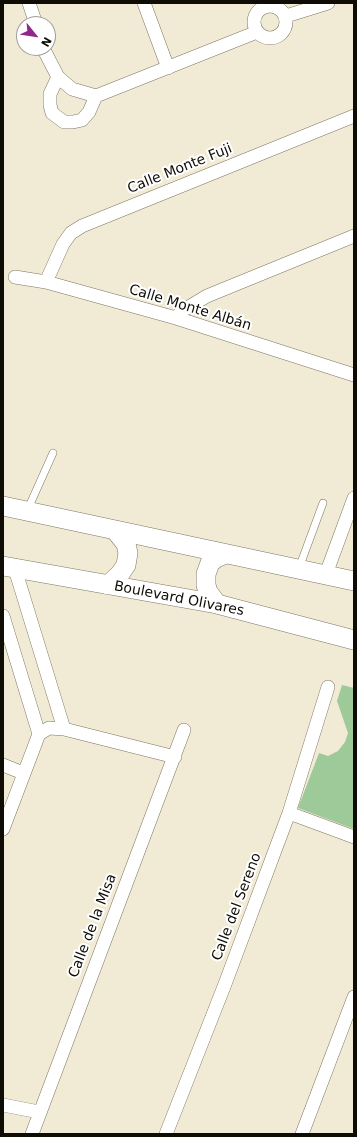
<!DOCTYPE html>
<meta charset="utf-8">
<style>
body{margin:0}
#map{position:relative;width:357px;height:1137px;overflow:hidden;background:#f1ead4;font-family:"DejaVu Sans",sans-serif}
canvas{display:block}
.frame{position:absolute;inset:0;border:4px solid #0e0c05;pointer-events:none}
.north{position:absolute;left:16px;top:16px;width:40px;height:40px;box-sizing:border-box;background:#fff;border:1px solid #9f9e9b;border-radius:50%;rotate:120deg;font-size:11px;font-weight:700;line-height:16px;text-align:center;color:#0e0c05}
.north::after{content:'';display:block;margin:auto;width:14px;height:18px;background:#90278b;clip-path:polygon(50% 0,100% 100%,50% 72%,0 100%)}
</style>
<div id="map">
<canvas width="357" height="1137"></canvas>
<div class="frame"></div>
<div class="north">N</div>
</div>
<script>
const g = document.querySelector('canvas').getContext('2d');
g.lineJoin = 'round';
function fill(path, color) { g.fillStyle = color; g.fill(path, 'evenodd'); }
const toPath = rows => new Path2D(rows.map(r => 'M' + r).join(''));
function stroke(path, color, width, dash) { g.strokeStyle = color; g.lineWidth = width; g.lineCap = dash ? 'butt' : 'round'; g.setLineDash(dash || []); g.stroke(path); }
function label(font, color, halo, rows, align = 'center') {
  g.font = font + ' "DejaVu Sans",sans-serif'; g.lineWidth = 4; g.setLineDash([]); g.textBaseline = 'middle'; g.strokeStyle = halo; g.fillStyle = color; for (const [text, x, y, turn = 0] of rows) {
    g.save(); g.translate(x, y); g.rotate((+turn || 0) * Math.PI / 180); g.textAlign = isNaN(turn) ? turn : align; if (halo) g.strokeText(text, 0, 0); g.fillText(text, 0, 0); g.restore();
  }
}
const green = toPath([
 [342,685,354,688,354,829,298,808,319,753,328,756,338,751,345,742,348,733,337,701]
]);
const lane = toPath([
 [27,511,53,453],
 [299,568,323,503]
]);
const street = toPath([
 [29,3,36,24],
 [144,3,168,68],
 '254 22a16 16 0 1 1 32 0a16 16 0 1 1-32 0Z',
 [286,16,328,3],
 [43,48,58,77,72,89,96,96,257,32],
 [58,77,50,94,50,105,52,113,64,122,73,122,82,120,89,112,96,96],
 [15,277,46,282,176,318,354,375],
 [46,282,63,244,71,233,82,226,354,116],
 [176,318,182,311,207,296,354,236],
 [15,569,64,729],
 [326,574,354,498],
 [3,616,39,734],
 [3,765,23,773],
 [289,813,354,837],
 [3,829,39,734,49,728,64,729,175,757],
 [3,1105,39,1112],
 [32,1134,184,730],
 [166,1134,225,984,289,813,328,687],
 [302,1134,354,997]
]);
const secondary = toPath([
 [3,506,354,581],
 [3,566,217,604,354,640],
 [108,585,120,574,126,565,128,553,126,544,115,530],
 [217,604,208,592,206,585,206,574,210,563,216,558,226,554]
]);
const streetNames = [
 ["Calle Monte Fuji",180,169,-22],
 ["Calle Monte Albán",190,308,17],
 ["Boulevard Olivares",179,599,11],
 ["Calle del Sereno",237,907,-69],
 ["Calle de la Misa",93,926,-69]
];
fill(green, '#9ec998');
stroke(lane, '#7e7763', 8);
stroke(street, '#7e7763', 14);
stroke(secondary, '#7e7763', 20);
stroke(lane, '#fff', 7);
stroke(street, '#fff', 13);
stroke(secondary, '#fff', 19);
label('14px', '#0e0c05', '#fff', streetNames);
</script>
